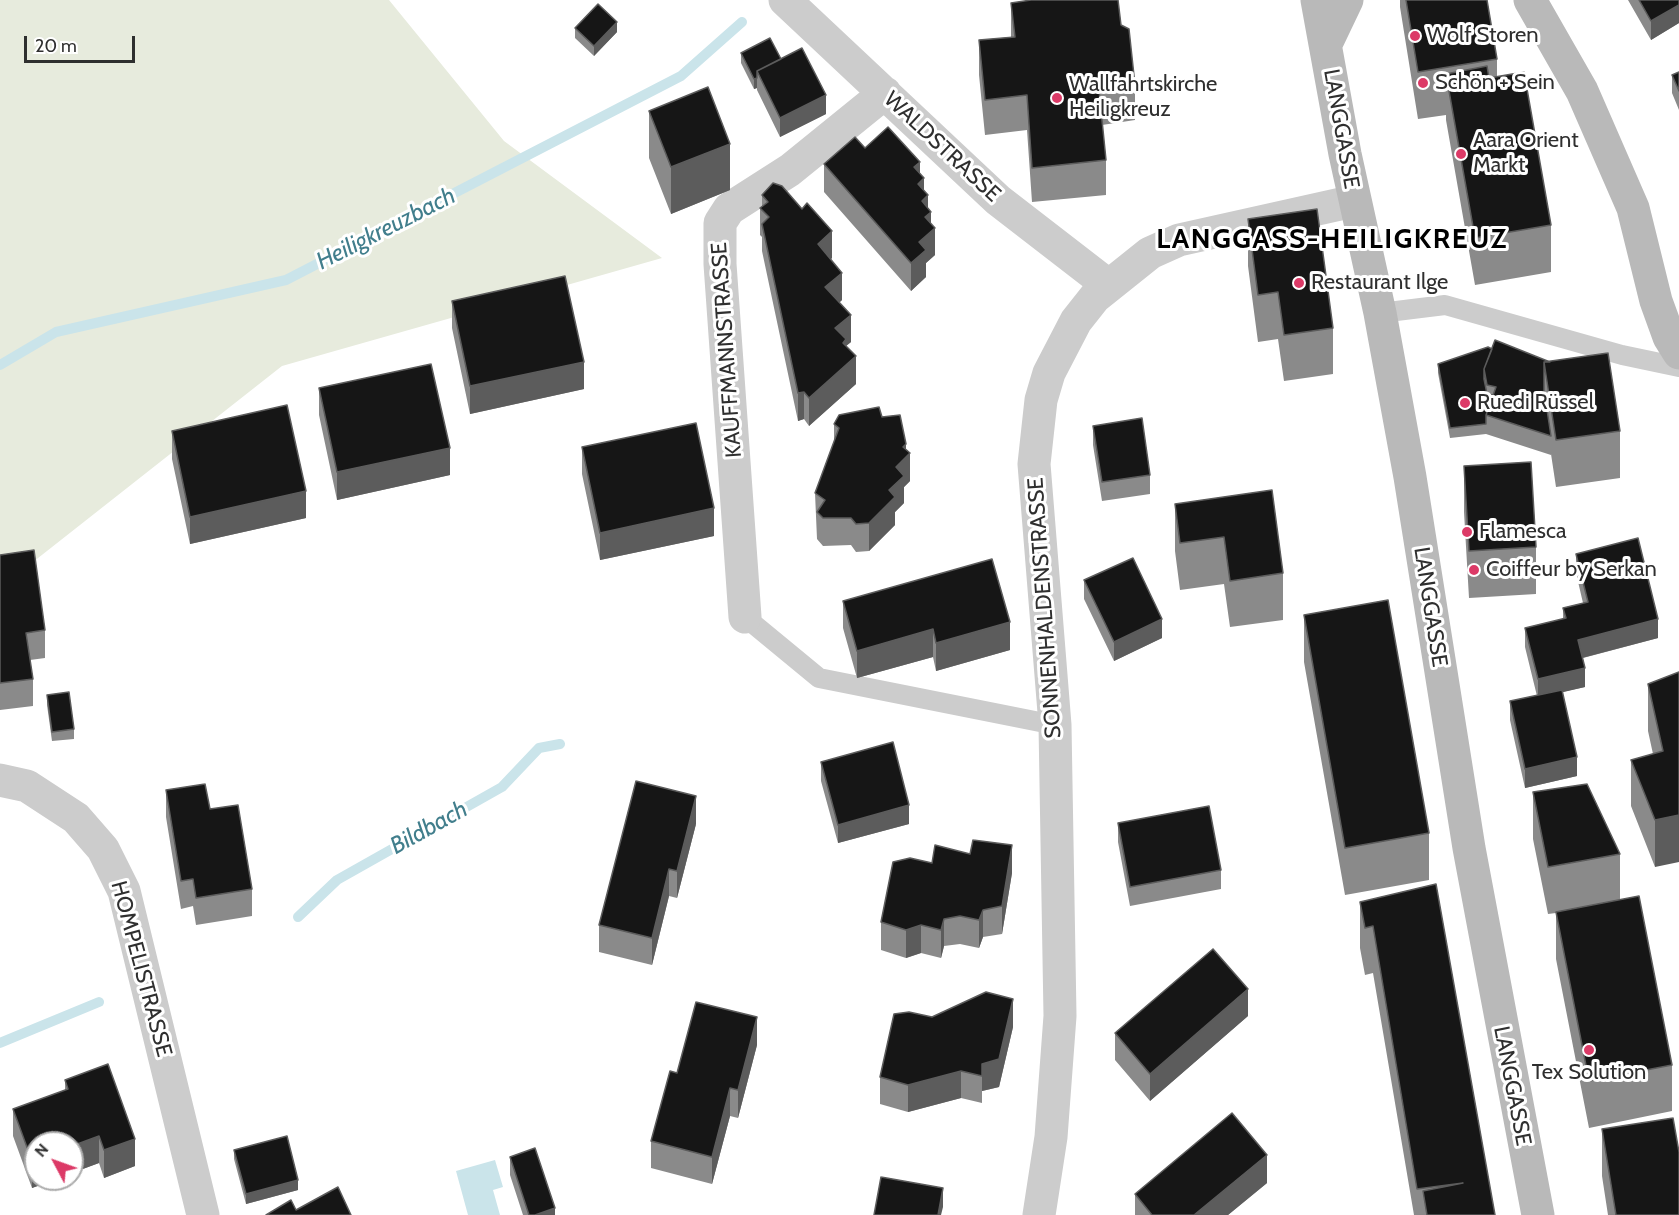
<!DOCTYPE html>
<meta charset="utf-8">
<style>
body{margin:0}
#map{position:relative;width:1679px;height:1215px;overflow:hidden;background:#fff;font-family:Cabin,sans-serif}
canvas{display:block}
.north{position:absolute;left:24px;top:1131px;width:60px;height:60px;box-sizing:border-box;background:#fff;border:2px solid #acacac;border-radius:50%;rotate:311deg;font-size:16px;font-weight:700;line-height:24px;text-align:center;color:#2f2f2f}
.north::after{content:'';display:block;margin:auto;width:21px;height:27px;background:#dc3a67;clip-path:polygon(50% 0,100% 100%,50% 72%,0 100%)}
.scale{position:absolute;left:24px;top:36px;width:111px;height:27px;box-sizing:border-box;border:3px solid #2f2f2f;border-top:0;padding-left:8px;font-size:18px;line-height:21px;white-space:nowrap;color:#2f2f2f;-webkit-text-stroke:4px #fff;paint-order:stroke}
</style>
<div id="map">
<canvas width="1679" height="1215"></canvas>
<div class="north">N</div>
<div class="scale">20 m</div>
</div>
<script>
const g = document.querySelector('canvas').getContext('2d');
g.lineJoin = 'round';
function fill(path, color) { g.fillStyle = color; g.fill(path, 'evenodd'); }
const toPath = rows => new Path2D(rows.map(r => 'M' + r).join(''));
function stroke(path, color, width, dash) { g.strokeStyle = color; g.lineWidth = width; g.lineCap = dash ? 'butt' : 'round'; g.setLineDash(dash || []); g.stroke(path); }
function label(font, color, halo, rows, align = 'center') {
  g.font = font + ' Cabin,sans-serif'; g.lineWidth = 6; g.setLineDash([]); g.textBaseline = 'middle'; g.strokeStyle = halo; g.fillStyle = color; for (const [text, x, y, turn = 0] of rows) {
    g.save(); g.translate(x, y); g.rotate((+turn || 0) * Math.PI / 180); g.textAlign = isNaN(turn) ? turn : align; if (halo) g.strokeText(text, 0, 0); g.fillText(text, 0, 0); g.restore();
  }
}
const green = toPath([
 [0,0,389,0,504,141,662,258,282,366,33,562,0,568]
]);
const water = toPath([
 [495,1160,503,1187,493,1190,500,1215,468,1215,456,1171]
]);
const stream = toPath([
 [0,365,56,332,286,280,681,76,742,22],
 [298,917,337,880,502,787,539,748,560,744],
 [0,1043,99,1002]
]);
const service = toPath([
 [1380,313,1445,305,1622,355,1679,367],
 [745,617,819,678,1055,725]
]);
const minor = toPath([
 [785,0,998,200,1108,285],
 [745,617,720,264,720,223,729,209,790,170,885,93],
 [0,780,27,786,76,818,103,849,124,891,203,1215]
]);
const tertiary = toPath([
 [1039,1215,1051,1137,1060,1016,1055,725,1034,464,1041,400,1049,373,1076,321,1095,297,1150,253,1179,240,1354,201]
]);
const secondary = toPath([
 [1317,0,1345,154,1380,313,1410,477,1469,848,1538,1215],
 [1530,0,1582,91,1633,208,1656,301,1669,337,1679,353],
 [1326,44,1347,0]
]);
const wall = toPath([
 [1400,0,1487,0,1497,59,1497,77,1551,225,1551,272,1475,285,1446,120,1446,115,1418,119,1400,7],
 [1628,0,1679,0,1679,23,1651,40],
 [1011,3,1121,25,1135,85,1135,120,1102,125,1106,160,1106,195,1032,202,1027,130,985,135,979,75,979,40,1011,37],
 [575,28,617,32,594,56,575,38],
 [741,53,781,59,826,114,780,137,757,90,757,88,754,89,741,63],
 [1679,72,1679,110,1672,93,1672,75],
 [649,111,730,190,671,214,649,158],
 [865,148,920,173,928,209,935,255,926,263,926,277,911,291,824,192,824,164],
 [762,195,832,258,831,259,842,300,839,303,851,342,846,346,856,384,809,426,804,419,798,421,762,251,762,237,760,235,760,208,762,207],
 [1248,219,1333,328,1333,374,1284,381,1278,339,1258,342,1248,266],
 [452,301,584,389,470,414,452,328],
 [1550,362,1620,431,1620,478,1556,487,1551,454,1551,455,1486,434,1450,438,1438,373,1438,364],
 [319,388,450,475,337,500,319,415],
 [882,417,906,450,910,481,904,487,904,503,895,512,895,525,869,551,856,552,851,545,823,546,817,539,815,493,834,443,834,424],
 [1093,426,1150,475,1150,494,1102,501,1093,445],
 [172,431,306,518,190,544,172,459],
 [582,447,714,536,600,560,582,474],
 [1464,466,1536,547,1536,594,1469,598,1464,512],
 [1175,504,1283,573,1283,620,1230,627,1224,584,1180,590,1175,551],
 [1576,554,1658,638,1583,658,1585,687,1562,692,1577,776,1525,788,1510,720,1510,701,1537,696,1525,647,1525,628,1563,619,1563,608,1583,603,1576,573],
 [0,555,45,630,45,658,30,660,33,679,33,706,0,710],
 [1084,580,1162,638,1114,661,1084,599],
 [843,601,1010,650,936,671,933,657,857,678,843,628],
 [1304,615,1429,833,1429,880,1345,895,1304,662],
 [1679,672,1655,867,1631,806,1631,760,1653,754,1648,731,1648,684],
 [47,695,74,729,74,739,52,741,47,705],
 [821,762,909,824,838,843,821,781],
 [166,790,210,809,252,889,252,916,196,925,193,906,181,909,166,817],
 [1533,792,1620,854,1620,900,1672,1065,1672,1111,1589,1128,1556,959,1556,913,1548,914,1533,839],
 [1118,823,1221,870,1221,889,1130,906,1118,842],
 [696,824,677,898,669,896,652,965,599,952,599,925],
 [932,863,1012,873,1002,934,983,937,979,948,960,944,944,946,941,958,921,953,906,958,881,950,881,922],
 [1436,884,1495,1215,1414,1215,1373,973,1365,975,1360,948,1360,902],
 [1248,1016,1150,1101,1115,1060,1115,1033],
 [932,1017,1013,1027,999,1087,982,1091,982,1103,961,1098,908,1112,880,1104,880,1077],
 [757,1045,738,1118,730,1116,712,1184,651,1168,651,1141,677,1073],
 [65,1080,135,1166,104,1178,99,1163,72,1173,72,1143,36,1179,57,1179,32,1188,13,1136,13,1109,65,1090],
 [1602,1129,1679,1215,1608,1215,1602,1176],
 [234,1150,298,1190,246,1204,234,1159],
 [510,1157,555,1215,523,1215,510,1175],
 [1267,1183,1228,1215,1135,1215,1135,1194]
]);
const shadedWall = toPath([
 [1679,5,1679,23,1651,40,1651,21],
 [617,22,617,32,594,56,594,46],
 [757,78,757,88,754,89,754,79],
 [826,95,826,114,780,137,780,118],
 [730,144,730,190,671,214,671,167],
 [920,162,920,182,924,178,924,199,928,195,928,214,931,212,931,231,935,228,935,255,926,263,926,277,911,291,911,263,919,242,914,167],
 [832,231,832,258,818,271,818,244],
 [842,273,842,300,825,315,825,287],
 [851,315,851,342,846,346,856,356,856,384,809,426,809,398,835,328],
 [584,362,584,389,470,414,470,386],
 [804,392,804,419,798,421,798,393],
 [906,444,906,457,910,453,910,481,904,487,904,503,895,512,895,525,869,551,869,523,889,490,903,447],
 [450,448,450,475,337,500,337,472],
 [306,491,306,518,190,544,190,517],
 [714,508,714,536,600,560,600,533],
 [1162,619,1162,638,1114,661,1114,642],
 [1658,619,1658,638,1578,659,1578,640],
 [1010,622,1010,650,936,671,936,643],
 [933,629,933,657,857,678,857,651],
 [1585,668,1585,687,1538,698,1538,679],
 [1577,757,1577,776,1525,788,1525,769],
 [696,796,696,824,677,898,677,871],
 [909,805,909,824,838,843,838,825],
 [1679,815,1679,862,1655,867,1655,820],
 [1012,845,1012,873,1002,934,1002,906],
 [669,869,669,896,652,965,652,938],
 [983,910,983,937,979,948,979,920],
 [944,919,944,946,941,958,941,930],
 [921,925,921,953,906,958,906,930],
 [1248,989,1248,1016,1150,1101,1150,1074],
 [1013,999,1013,1027,999,1087,982,1091,982,1103,982,1064],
 [757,1017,757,1045,738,1118,738,1090],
 [961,1071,961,1098,908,1112,908,1085],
 [730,1088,730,1116,712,1184,712,1157],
 [99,1136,99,1163,72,1173,72,1146],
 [135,1139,135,1166,104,1178,104,1150],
 [1267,1155,1267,1183,1228,1215,1194,1215],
 [36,1159,36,1179,57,1179,32,1188,32,1161],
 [298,1180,298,1190,246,1204,246,1194],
 [943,1188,943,1207,941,1215,938,1215],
 [555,1208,555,1215,535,1215]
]);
const building = toPath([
 [1031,0,1118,0,1121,25,1129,29,1135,85,1099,90,1106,160,1032,168,1027,95,985,100,979,40,1015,37,1011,3,1031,0],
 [1406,0,1487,0,1497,59,1418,72,1406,0],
 [1639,0,1679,0,1679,5,1651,21,1639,0],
 [598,4,617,22,594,46,575,28,598,4],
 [770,38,781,59,757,71,757,78,754,79,741,53,770,38],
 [802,48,826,95,780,118,757,71,802,48],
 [1487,66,1489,78,1524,72,1551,225,1475,238,1446,74,1487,66],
 [1679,72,1679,91,1672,75,1679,72],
 [708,87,730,144,671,167,649,111,708,87],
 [888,127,920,162,914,167,924,178,918,184,928,195,922,201,931,212,925,217,935,228,919,242,926,250,911,263,824,164,855,137,865,148,888,127],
 [773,183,782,186,802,209,807,203,832,231,818,244,842,273,825,287,851,315,835,328,846,339,843,343,856,356,809,398,804,392,798,393,762,224,769,217,760,208,768,202,762,195,773,183],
 [1317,209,1333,328,1284,335,1278,292,1258,295,1248,219,1317,209],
 [565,276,584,362,470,386,452,301,565,276],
 [1495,340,1550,362,1544,362,1544,390,1551,436,1486,415,1496,387,1487,385,1484,369,1495,340],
 [1488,347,1492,349,1484,369,1484,379,1487,394,1493,395,1486,415,1486,424,1450,428,1438,364,1488,347],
 [1608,353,1620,431,1556,440,1544,362,1608,353],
 [431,364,450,448,337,472,319,388,431,364],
 [287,405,306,491,190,517,172,431,287,405],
 [879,407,882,417,900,415,906,444,903,447,910,453,896,467,904,476,889,490,895,497,869,523,856,524,851,518,823,518,817,512,825,500,815,493,839,428,834,424,839,415,879,407],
 [1142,418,1150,475,1102,482,1093,426,1142,418],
 [696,423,714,508,600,533,582,447,696,423],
 [1531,462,1536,547,1469,551,1464,466,1531,462],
 [1272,490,1283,573,1230,581,1224,537,1180,543,1175,504,1272,490],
 [1638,538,1658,619,1578,640,1585,668,1538,679,1525,628,1566,618,1563,608,1588,602,1576,554,1638,538],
 [34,550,45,630,26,633,33,679,0,683,0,555,34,550],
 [1133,558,1162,619,1114,642,1084,580,1133,558],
 [992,559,1010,622,936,643,933,629,857,651,843,601,992,559],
 [1388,600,1429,833,1345,848,1304,615,1388,600],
 [1679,672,1679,815,1655,820,1631,760,1663,751,1648,684,1679,672],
 [1562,690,1577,757,1525,769,1510,701,1562,690],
 [69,692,74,729,52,732,47,695,69,692],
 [893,742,909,805,838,825,821,762,893,742],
 [636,781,696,796,677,871,669,869,652,938,599,925,636,781],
 [205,784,210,809,238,805,252,889,196,898,193,879,181,881,166,790,205,784],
 [1587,784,1620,854,1548,867,1533,792,1587,784],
 [1209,806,1221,870,1130,887,1118,823,1209,806],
 [973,840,1012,845,1002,906,983,910,979,920,960,916,944,919,941,930,921,925,906,930,881,922,893,862,910,858,932,863,935,845,970,854,973,840],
 [1436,884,1495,1215,1427,1215,1423,1191,1463,1183,1417,1189,1373,926,1365,928,1360,902,1436,884],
 [1639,896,1672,1065,1589,1081,1556,912,1639,896],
 [1213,949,1248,989,1150,1074,1115,1033,1213,949],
 [986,992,1013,999,999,1059,982,1064,982,1076,961,1071,908,1085,880,1077,894,1014,909,1012,932,1017,986,992],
 [696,1002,757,1017,738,1090,730,1088,712,1157,651,1141,670,1071,677,1073,696,1002],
 [108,1064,135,1139,104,1150,99,1136,72,1146,72,1143,36,1143,36,1159,32,1161,13,1109,68,1089,65,1080,108,1064],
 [1232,1113,1267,1155,1194,1215,1152,1215,1135,1194,1232,1113],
 [1673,1118,1679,1152,1679,1215,1616,1215,1602,1129,1673,1118],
 [287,1136,298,1180,246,1194,234,1150,287,1136],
 [535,1148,555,1208,535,1215,529,1215,510,1157,535,1148],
 [881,1177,943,1188,938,1215,874,1215,881,1177],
 [338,1187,351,1215,266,1215,291,1200,296,1210,338,1187]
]);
const markers = [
 [1415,36,6,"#dc3a67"],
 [1423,83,6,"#dc3a67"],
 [1057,98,6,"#dc3a67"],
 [1461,154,6,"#dc3a67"],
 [1299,283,6,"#dc3a67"],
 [1465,403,6,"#dc3a67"],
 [1467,532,6,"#dc3a67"],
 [1474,570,6,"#dc3a67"],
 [1589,1050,6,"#dc3a67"]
];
const poiNames = [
 ["Wolf Storen",1427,36],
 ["Schön + Sein",1435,83],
 ["Wallfahrtskirche",1069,85],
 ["Heiligkreuz",1069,110],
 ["Aara Orient",1473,141],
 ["Markt",1473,166],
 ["Restaurant Ilge",1311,283],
 ["Ruedi Rüssel",1477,403],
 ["Flamesca",1479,532],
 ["Coiffeur by Serkan",1486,570],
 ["Tex Solution",1589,1073,"center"]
];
const streetNames = [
 ["LANGGASSE",1341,129,80],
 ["WALDSTRASSE",942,147,43],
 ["KAUFFMANNSTRASSE",727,350,-94],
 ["LANGGASSE",1430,607,81],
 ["SONNENHALDENSTRASSE",1045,608,-94],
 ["HOMPELISTRASSE",141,969,75],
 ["LANGGASSE",1512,1086,79]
];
const waterNames = [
 ["Heiligkreuzbach",386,229,-27],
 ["Bildbach",429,828,-29]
];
const districtNames = [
 ["LANGGASS-HEILIGKREUZ",1332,240]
];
fill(green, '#e7ebdd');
fill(water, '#cae4ea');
stroke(stream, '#cae4ea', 10);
stroke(service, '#ccc', 20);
stroke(minor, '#ccc', 33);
stroke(tertiary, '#ccc', 33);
stroke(secondary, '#b9b9b9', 33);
fill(wall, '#8a8a8a');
fill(shadedWall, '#5c5c5c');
fill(building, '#161616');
stroke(building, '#5c5c5c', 1.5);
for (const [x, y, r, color] of markers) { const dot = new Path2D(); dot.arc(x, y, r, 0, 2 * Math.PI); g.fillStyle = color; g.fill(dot); stroke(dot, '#fff', 2); }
label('22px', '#2f2f2f', '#fff', poiNames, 'left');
label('22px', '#2f2f2f', '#fff', streetNames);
label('italic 24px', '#417e8c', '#fff', waterNames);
g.letterSpacing = '1.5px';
label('bold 28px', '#000', '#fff', districtNames);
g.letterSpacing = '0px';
</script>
